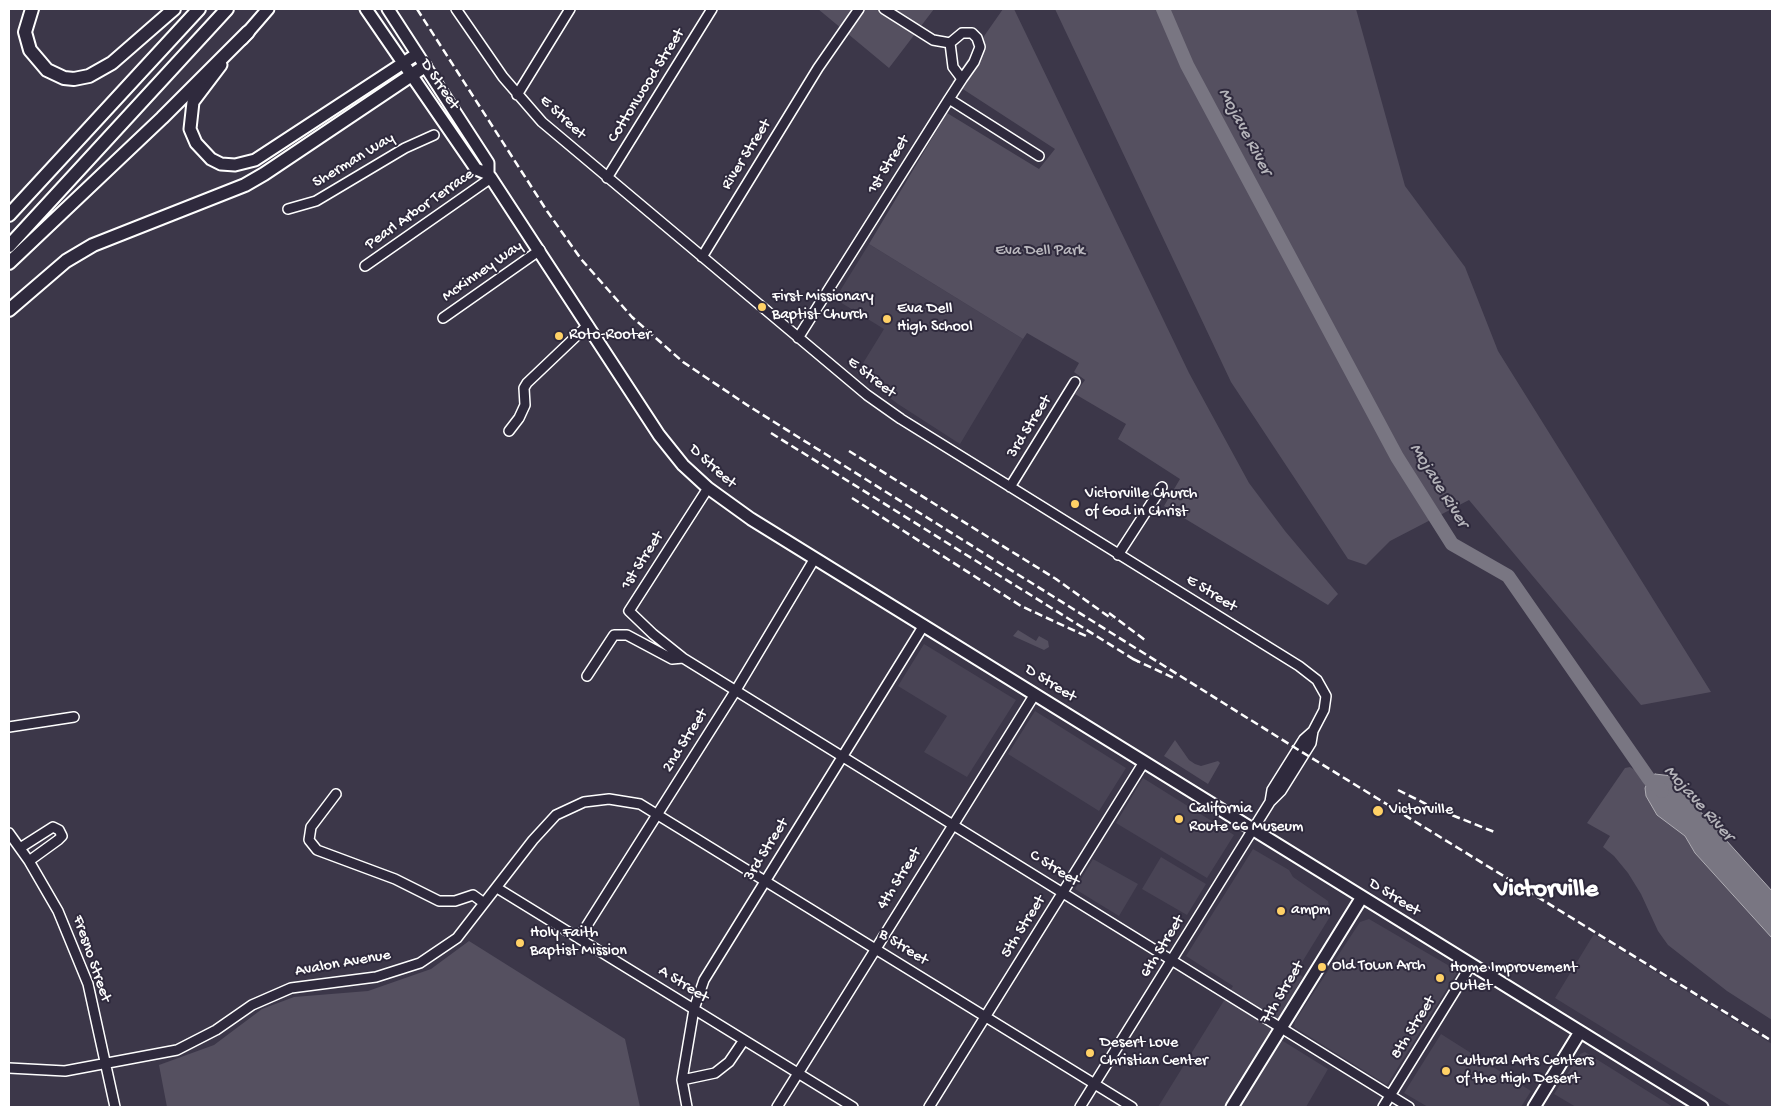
<!DOCTYPE html>
<style>
body{margin:0}
#map{position:relative;width:1781px;height:1116px;overflow:hidden;background:#3c3749;font-family:"Gochi Hand",sans-serif}
canvas{display:block}
.frame{position:absolute;inset:0;border:10px solid #fff;pointer-events:none}
</style>
<div id="map">
<canvas width="1781" height="1116"></canvas>
<div class="frame"></div>
</div>
<script>
const g = document.querySelector('canvas').getContext('2d');
g.lineJoin = 'round';
function fill(path, color) { g.fillStyle = color; g.fill(path, 'evenodd'); }
const toPath = rows => new Path2D(rows.map(r => 'M' + r).join(''));
function stroke(path, color, width, dash) { g.strokeStyle = color; g.lineWidth = width; g.lineCap = dash ? 'butt' : 'round'; g.setLineDash(dash || []); g.stroke(path); }
function label(font, color, halo, rows, align = 'center') {
  g.font = font + ' "Gochi Hand",sans-serif'; g.lineWidth = 4; g.setLineDash([]); g.textBaseline = 'middle'; g.strokeStyle = halo; g.fillStyle = color; for (const [text, x, y, turn = 0] of rows) {
    g.save(); g.translate(x, y); g.rotate((+turn || 0) * Math.PI / 180); g.textAlign = isNaN(turn) ? turn : align; if (halo) g.strokeText(text, 0, 0); g.fillText(text, 0, 0); g.restore();
  }
}
const built = toPath([
 [869,244,1023,339,960,444,898,404,857,373,884,329,835,299],
 [924,644,1016,700,967,777,924,752,947,716,898,686],
 [1035,711,1126,768,1099,811,1008,754],
 [1143,778,1234,835,1207,878,1116,823],
 [1253,849,1289,870,1293,877,1328,901,1331,915,1296,972,1303,977,1270,1033,1328,1069,1306,1107,1158,1107,1233,986,1186,956],
 [1161,857,1206,884,1187,915,1142,889],
 [1093,859,1138,884,1119,916,1075,889],
 [1369,919,1458,971,1387,1085,1294,1027,1295,1021,1360,922],
 [1594,934,1772,1044,1772,1107,1732,1107,1555,998],
 [1441,1034,1531,1091,1521,1107,1428,1107,1404,1093],
 [1585,1052,1673,1107,1576,1107,1554,1094,1580,1054]
]);
const green = toPath([
 [818,9,934,9,889,68],
 [1003,9,1014,9,1189,373,1249,483,1285,531,1338,594,1328,605,1164,506,1180,479,1118,439,1126,424,1075,394,1085,380,1074,372,1079,363,1027,333,1023,339,869,244,947,113,1039,169,1055,149,952,82],
 [1055,9,1356,9,1405,186,1465,267,1498,351,1711,692,1641,705,1469,500,1390,541,1366,565,1348,559,1231,382],
 [1018,630,1036,641,1039,636,1048,641,1049,647,1044,650,1013,636],
 [1175,740,1189,760,1195,764,1201,766,1218,761,1220,763,1208,784,1164,756],
 [1630,767,1649,779,1645,788,1646,796,1652,805,1685,836,1695,853,1772,938,1772,1020,1727,991,1668,945,1658,931,1641,894,1628,873,1614,856,1603,847,1610,836,1587,823,1625,768],
 [469,941,625,1039,640,1107,167,1107,159,1065,214,1045,262,1009,294,997,368,991,431,969]
]);
const water = toPath([
 [1655,774,1672,776,1683,784,1698,809,1772,891,1772,938,1695,853,1685,836,1657,815,1646,796,1645,788,1649,779,1655,774]
]);
const river = toPath([
 [1163,9,1187,65,1397,457,1452,544,1508,576,1649,779,1662,791]
]);
const minor = toPath([
 [456,9,503,77,542,122,867,395,901,419,1299,666,1317,680,1326,696,1324,710,1313,731,1304,739,1272,790,1270,802],
 [884,9,933,40,950,43],
 [517,95,570,9],
 [949,99,962,79,974,62,980,47,977,38,972,33,962,33,950,43,953,67,962,79],
 [607,178,712,9],
 [288,209,316,201,405,148,434,135],
 [702,257,818,68,859,9],
 [365,266,491,178],
 [443,318,540,250],
 [798,338,949,99,1039,156],
 [509,431,519,418,525,405,524,388,527,383,588,325],
 [1010,487,1075,382],
 [708,488,629,611,653,634,683,658,1409,1107],
 [1118,555,1162,487],
 [587,676,614,635,627,635,672,659,683,658],
 [9,727,74,717],
 [336,794,311,827,309,840,317,850,395,879,439,901,455,901,473,895,484,903],
 [9,833,29,861,58,911,88,984,115,1107],
 [20,848,53,827,59,830,62,836,58,840,29,861],
 [497,888,853,1107],
 [579,938,736,690,815,558],
 [9,1068,65,1071,177,1050,216,1030,252,1005,291,988,376,977,420,963,457,938,533,840,556,815,584,802,609,799,640,804,1132,1107],
 [682,1080,715,1073,729,1062,744,1040],
 [687,1107,682,1080,694,1009,704,980,924,625],
 [777,1107,1035,694],
 [929,1107,1144,762],
 [1080,1107,1270,802,1281,791,1311,743,1313,731],
 [1383,1107,1471,965]
]);
const major = toPath([
 [366,9,476,169,488,174,491,178,659,435,683,465,708,488,751,519,1702,1107],
 [388,9,488,163,488,174],
 [242,39,268,9],
 [221,65,193,102,190,129,196,143,211,159,221,164,235,165,255,160,417,54],
 [1232,1107,1362,897],
 [1534,1107,1580,1032]
]);
const highway = toPath([
 [32,9,25,32,30,50,47,70,64,78,74,79,89,76,112,63,174,9],
 [9,215,199,9],
 [9,246,227,9],
 [9,263,162,118,248,32],
 [9,310,66,261,93,245,245,185,264,174,425,66]
]);
const rail = toPath([
 [417,9,547,211,581,259,632,317,683,362,747,405,1297,749,1772,1041],
 [771,433,1138,662],
 [849,451,1056,579,1112,619],
 [852,498,1021,606,1086,636],
 [1109,613,1145,640],
 [1133,659,1176,679],
 [1398,790,1434,808,1497,833]
]);
const markers = [
 [762,307,5,"#ffd166"],
 [887,319,5,"#ffd166"],
 [559,336,5,"#ffd166"],
 [1075,504,5,"#ffd166"],
 [1378,811,6,"#ffd166"],
 [1179,819,5,"#ffd166"],
 [1281,911,5,"#ffd166"],
 [520,943,5,"#ffd166"],
 [1322,967,5,"#ffd166"],
 [1440,978,5,"#ffd166"],
 [1090,1053,5,"#ffd166"],
 [1446,1071,5,"#ffd166"]
];
const streetNames = [
 ["D Street",439,85,56],
 ["Cottonwood Street",647,86,-58],
 ["E Street",562,118,43],
 ["River Street",747,155,-58],
 ["Sherman Way",354,161,-31],
 ["1st Street",889,165,-58],
 ["Pearl Arbor Terrace",420,210,-35],
 ["McKinney Way",483,272,-35],
 ["E Street",871,378,38],
 ["3rd Street",1030,427,-58],
 ["D Street",712,467,42],
 ["1st Street",643,561,-57],
 ["E Street",1211,594,32],
 ["D Street",1050,684,32],
 ["2nd Street",686,741,-58],
 ["3rd Street",767,850,-58],
 ["C Street",1054,869,32],
 ["4th Street",900,879,-58],
 ["D Street",1394,898,32],
 ["5th Street",1024,927,-58],
 ["6th Street",1163,947,-58],
 ["B Street",903,948,32],
 ["Fresno Street",91,959,71],
 ["Avalon Avenue",343,964,-10],
 ["A Street",683,985,32],
 ["7th Street",1283,993,-59],
 ["8th Street",1414,1028,-58]
];
const parkNames = [
 ["Eva Dell Park",1040,252]
];
const poiNames = [
 ["First Missionary",772,298],
 ["Baptist Church",772,316],
 ["Eva Dell",897,310],
 ["High School",897,328],
 ["Roto-Rooter",569,336],
 ["Victorville Church",1085,495],
 ["of God in Christ",1085,513],
 ["California",1189,810],
 ["Route 66 Museum",1189,828],
 ["Victorville",1389,811],
 ["ampm",1291,911],
 ["Holy Faith",530,934],
 ["Baptist Mission",530,952],
 ["Old Town Arch",1332,967],
 ["Home Improvement",1450,969],
 ["Outlet",1450,987],
 ["Desert Love",1100,1044],
 ["Christian Center",1100,1062],
 ["Cultural Arts Centers",1456,1062],
 ["of the High Desert",1456,1080]
];
const waterNames = [
 ["Mojave River",1244,132,62],
 ["Mojave River",1438,486,58],
 ["Mojave River",1698,804,48]
];
const townNames = [
 ["Victorville",1546,891]
];
fill(built, '#494455');
fill(green, '#555060');
fill(water, '#797682');
stroke(water, '#afadb4', 1);
stroke(river, '#797682', 14);
stroke(minor, '#fff', 12);
stroke(major, '#fff', 15);
stroke(highway, '#fff', 16);
stroke(minor, '#2f2a3d', 9);
stroke(major, '#2f2a3d', 11);
stroke(highway, '#2f2a3d', 12);
stroke(rail, '#fff', 2.5, [8, 4]);
for (const [x, y, r, color] of markers) { const dot = new Path2D(); dot.arc(x, y, r, 0, 2 * Math.PI); g.fillStyle = color; g.fill(dot); stroke(dot, '#2f2a3d', 2); }
label('16px', '#fff', '#2f2a3d', streetNames);
label('16px', '#bbb9bf', '#2f2a3d', parkNames);
label('16px', '#fff', '#2f2a3d', poiNames, 'left');
label('italic 18px', '#b5b4ba', '#2f2a3d', waterNames);
label('bold 26px', '#fff', '#2f2a3d', townNames);
</script>
